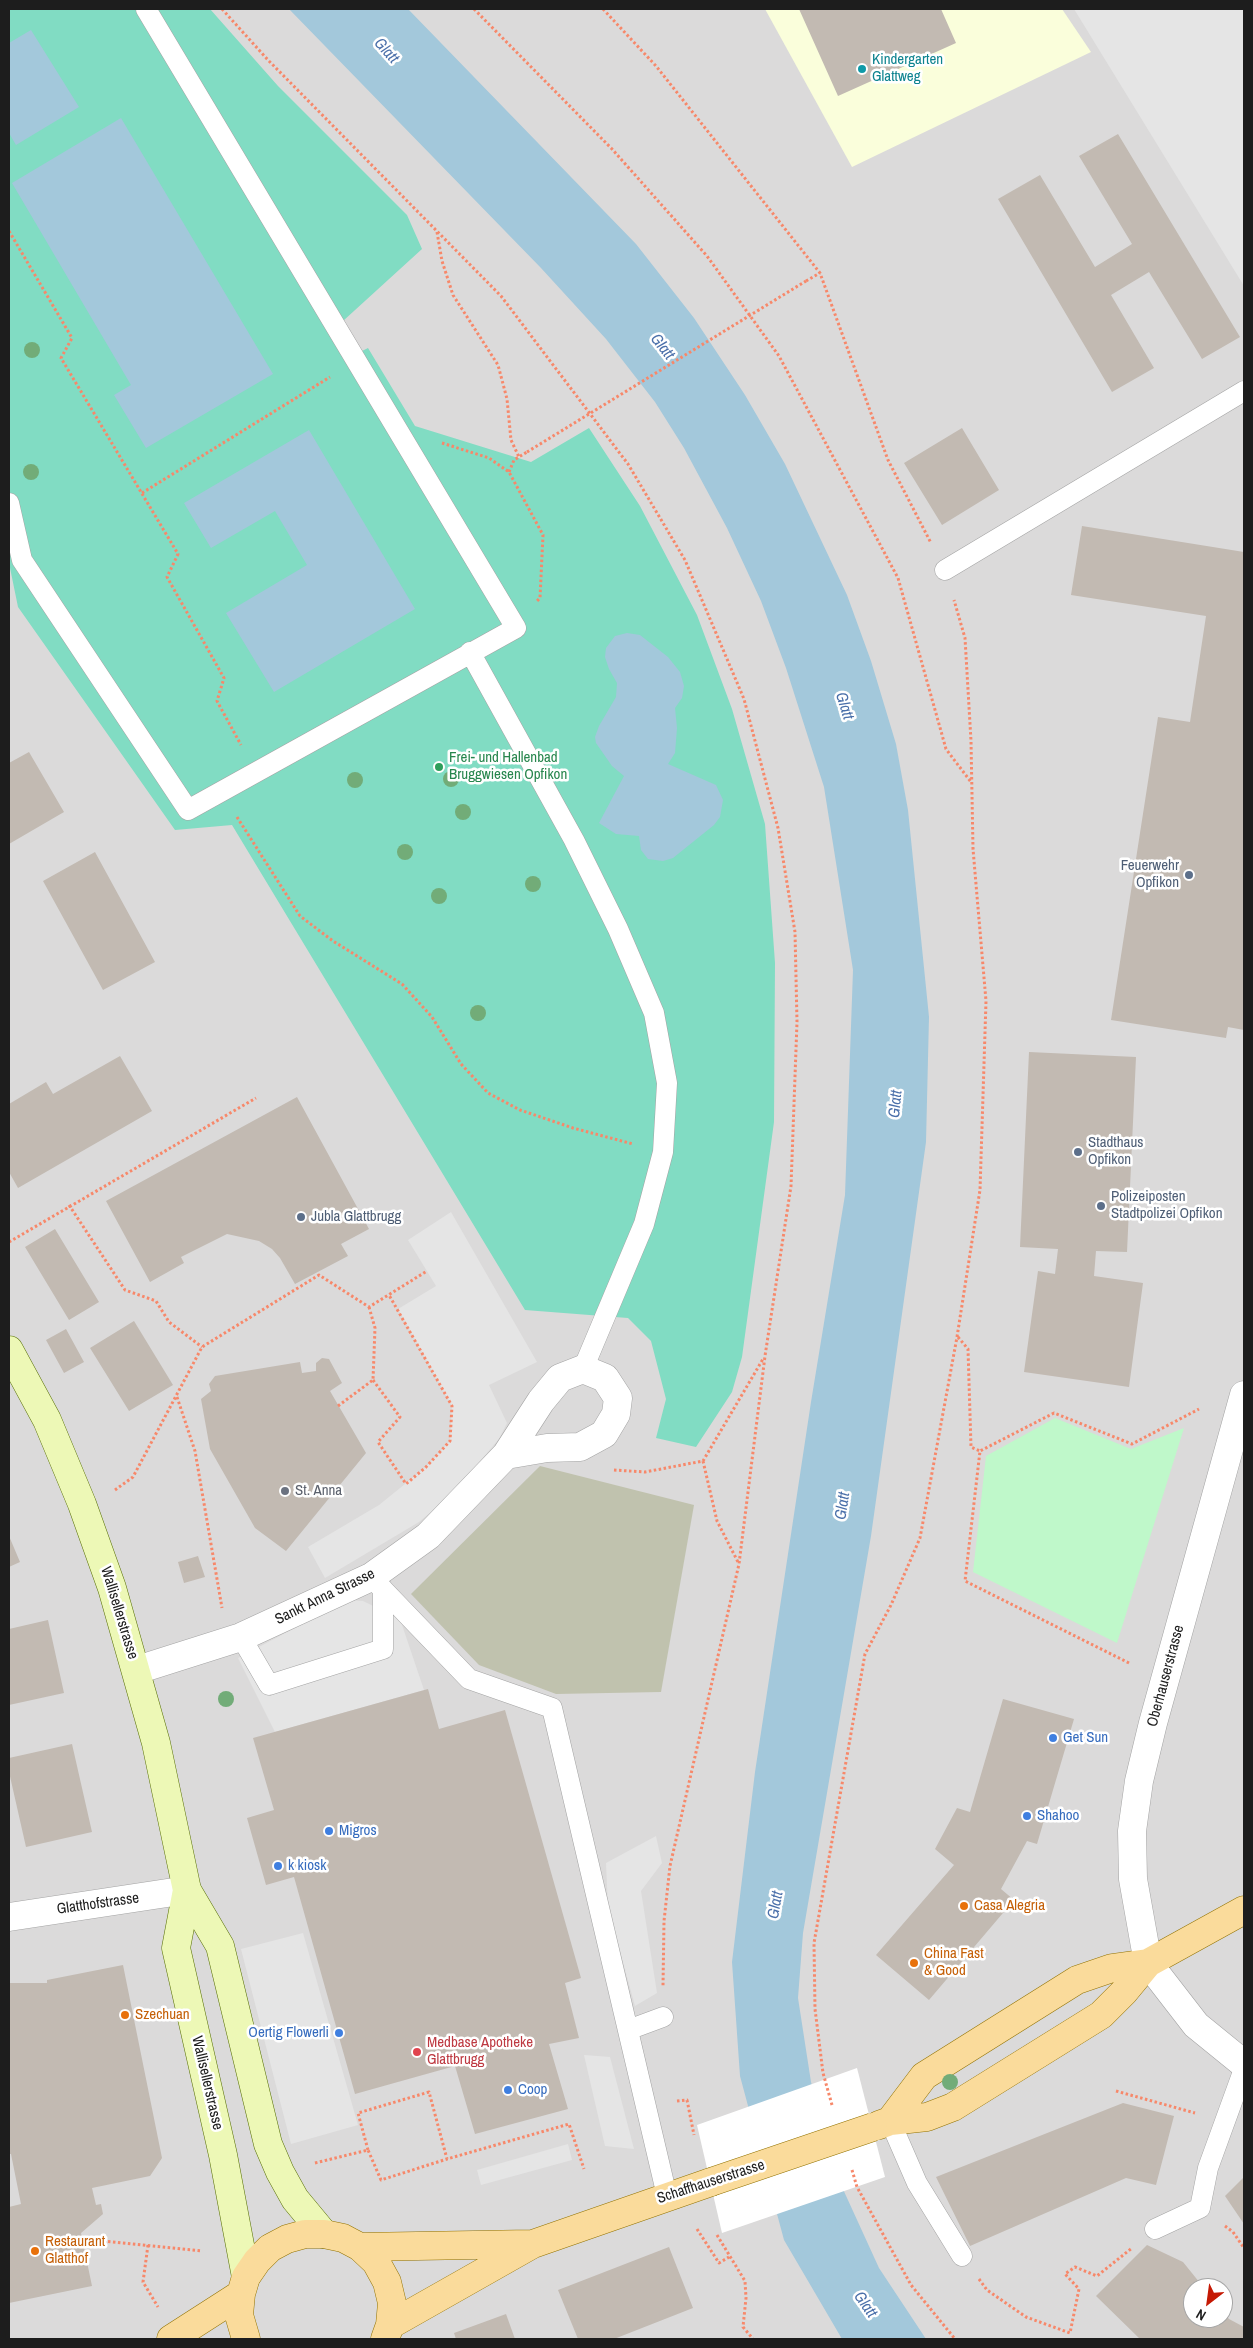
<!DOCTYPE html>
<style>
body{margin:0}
#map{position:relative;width:1253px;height:2348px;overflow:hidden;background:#eeebe2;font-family:"Archivo Narrow",sans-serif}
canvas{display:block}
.frame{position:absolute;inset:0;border:10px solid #1d1d1d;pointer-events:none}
.north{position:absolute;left:1183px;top:2278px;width:50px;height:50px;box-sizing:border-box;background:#fff;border:1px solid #a5a5a5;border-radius:50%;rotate:210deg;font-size:14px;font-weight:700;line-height:20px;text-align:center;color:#1d1d1d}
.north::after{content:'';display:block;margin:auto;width:18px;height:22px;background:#c51904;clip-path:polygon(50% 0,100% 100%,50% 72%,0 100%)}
</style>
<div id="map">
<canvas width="1253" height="2348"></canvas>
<div class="frame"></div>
<div class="north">N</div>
</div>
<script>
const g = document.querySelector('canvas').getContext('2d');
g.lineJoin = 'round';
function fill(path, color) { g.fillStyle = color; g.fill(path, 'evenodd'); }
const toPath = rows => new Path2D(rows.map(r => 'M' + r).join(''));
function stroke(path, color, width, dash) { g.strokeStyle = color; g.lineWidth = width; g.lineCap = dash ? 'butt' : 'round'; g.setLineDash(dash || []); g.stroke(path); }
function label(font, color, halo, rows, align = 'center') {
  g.font = font + ' "Archivo Narrow",sans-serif'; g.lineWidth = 5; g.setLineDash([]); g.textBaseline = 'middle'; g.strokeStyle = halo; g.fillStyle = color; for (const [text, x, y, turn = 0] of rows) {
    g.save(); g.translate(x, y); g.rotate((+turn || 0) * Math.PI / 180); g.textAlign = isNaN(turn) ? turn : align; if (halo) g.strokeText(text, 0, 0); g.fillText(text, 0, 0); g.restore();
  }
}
const residential = toPath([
 [9,9,1244,9,1244,2339,9,2339],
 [1193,2288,1223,2288,1223,2318,1193,2318]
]);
const education = toPath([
 [765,9,1062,9,1091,52,852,167]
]);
const construction = toPath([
 [540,1466,694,1505,661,1692,556,1694,479,1665,411,1594]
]);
const park = toPath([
 [1055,1418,1131,1449,1184,1428,1117,1643,973,1572,986,1456]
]);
const pitch = toPath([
 [9,9,210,9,278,86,407,215,422,249,343,321,362,351,368,348,415,426,531,462,589,428,640,506,697,615,732,709,765,824,775,963,774,1122,742,1357,732,1392,696,1447,656,1438,666,1399,651,1341,628,1318,525,1310,232,825,175,830,18,607,9,563]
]);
const parking = toPath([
 [1074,9,1244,9,1244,286],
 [451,1212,537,1362,489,1385,507,1423,499,1439,449,1497,419,1522,325,1578,308,1547,379,1505,426,1467,450,1441,452,1406,398,1309,436,1286,408,1240],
 [348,1600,363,1601,400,1619,424,1690,275,1732,238,1658],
 [656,1836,662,1863,641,1891,657,1993,635,2006,608,1908,606,1863],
 [303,1933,358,2125,291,2144,241,1949],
 [584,2055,610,2057,634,2149,605,2146],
 [568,2144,572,2160,481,2185,477,2170]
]);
const water = toPath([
 [289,9,408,9,636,244,694,318,745,395,785,464,847,595,871,661,896,744,908,810,929,1017,926,1142,871,1536,803,1933,798,1998,811,2082,842,2187,879,2268,926,2339,842,2339,784,2240,740,2076,732,1962,755,1772,811,1402,845,1195,853,970,824,787,786,668,761,601,727,528,684,448,655,402,606,339,541,268],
 [31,30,79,107,16,145,9,133,9,43],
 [121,118,273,374,146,448,114,395,131,385,12,183],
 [309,430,415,609,274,692,226,613,307,565,275,511,211,548,184,503],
 [627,633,640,635,668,657,680,672,684,686,682,698,675,708,677,728,675,753,668,764,716,785,723,800,720,817,714,825,673,858,663,861,648,859,641,850,639,836,616,834,599,823,624,776,612,766,596,743,595,737,599,726,616,697,617,683,609,669,605,657,606,648,615,636]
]);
const pier = toPath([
 [857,2068,885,2177,722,2233,697,2125]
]);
const building = toPath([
 [799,9,941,9,956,43,838,96],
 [1118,134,1240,337,1202,359,1149,272,1111,295,1154,368,1112,392,998,199,1040,175,1095,267,1132,244,1079,156],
 [962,428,999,490,942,525,904,463],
 [1082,526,1244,552,1244,1030,1228,1027,1226,1038,1111,1020,1158,717,1190,722,1206,616,1071,595],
 [29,752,64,812,9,844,9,763],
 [95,852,155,962,103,990,43,881],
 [1029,1052,1136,1057,1127,1252,1096,1251,1094,1276,1143,1283,1129,1387,1024,1372,1038,1271,1055,1274,1058,1249,1020,1247],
 [120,1056,152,1111,18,1188,9,1172,9,1104,46,1082,53,1094],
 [297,1097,369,1229,341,1244,348,1256,295,1284,280,1258,272,1249,259,1241,227,1234,181,1257,184,1263,150,1282,106,1201],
 [55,1229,99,1302,69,1320,25,1247],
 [134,1321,173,1385,129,1411,90,1348],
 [66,1329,84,1362,64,1373,46,1340],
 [322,1358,329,1359,342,1383,330,1391,366,1453,286,1551,255,1528,210,1449,201,1399,211,1391,209,1384,215,1376,300,1362,302,1373,316,1371,316,1363],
 [9,1536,20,1562,9,1567],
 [198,1556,205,1577,184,1583,178,1562],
 [48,1620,64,1693,9,1705,9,1629],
 [428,1689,439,1729,505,1710,581,1978,565,1983,579,2038,549,2044,568,2109,475,2134,455,2066,355,2094,294,1877,266,1885,247,1818,274,1810,253,1738],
 [1003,1699,1074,1719,1037,1844,1027,1841,1001,1889,1014,1900,929,2000,876,1955,954,1865,935,1849,957,1808,970,1812],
 [72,1744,92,1832,26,1847,9,1772,9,1758],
 [123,1965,162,2158,150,2176,92,2188,96,2205,101,2204,103,2214,81,2233,92,2286,9,2303,9,2207,21,2204,11,2154,9,2154,9,1983,47,1983,47,1980],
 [1123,2103,1174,2116,1156,2185,1126,2178,970,2246,936,2177],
 [1244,2177,1244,2224,1225,2196],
 [1147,2245,1183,2262,1204,2288,1193,2288,1193,2318,1223,2318,1223,2312,1229,2319,1244,2327,1244,2339,1140,2339,1096,2296],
 [669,2247,693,2308,614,2339,578,2339,558,2290],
 [506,2314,515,2339,456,2339,454,2333]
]);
const path = toPath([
 [222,9,268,60,501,296,628,464,685,560,744,699,778,828,795,932,797,1022,791,1186,765,1356,739,1564,670,1866,664,1921,663,1986],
 [474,9,612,149,707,256,779,356,898,578,946,749,971,782],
 [603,9,656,66,820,273,888,460,931,543],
 [9,231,72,338,61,358,178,554,167,577,224,678,217,701,241,745],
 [437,232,442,261,453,295,498,365,507,399,511,440,519,457],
 [806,281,820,273],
 [442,443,489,458,509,472,543,535,540,598,536,602],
 [509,472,514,460,527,452],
 [142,493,330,377],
 [237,817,300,916,333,941,402,984,432,1017,461,1064,488,1093,520,1110,573,1128,633,1144],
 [69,1205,125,1290,156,1301,169,1322,202,1347],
 [9,1242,256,1098],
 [958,1337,968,1349,971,1447,980,1451],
 [373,1380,400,1417,378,1442,406,1484,426,1467,450,1441,452,1406,389,1295],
 [177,1397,195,1451,222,1608],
 [338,1406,373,1380,375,1328,369,1307],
 [703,1461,717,1521,739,1564],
 [614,1470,645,1472,703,1461,763,1359],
 [115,1490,133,1477,202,1347,319,1275,369,1307,427,1271],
 [1129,1663,965,1581,980,1451,1054,1413,1132,1444,1199,1409],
 [1116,2091,1195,2113],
 [677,2101,687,2100,694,2135],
 [832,2105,823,2073,815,2009,814,1943,865,1654,891,1605,920,1538,957,1337,980,1190,986,1001,973,849,971,741,965,638,954,600],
 [368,2150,358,2113,429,2092,447,2159,569,2124,584,2169],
 [315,2163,368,2150,381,2180,447,2159],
 [852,2170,857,2187,911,2285,955,2339],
 [1225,2226,1233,2232,1244,2248],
 [697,2229,719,2263,729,2257],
 [717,2235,745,2281,746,2298,743,2327,753,2339],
 [103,2241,202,2251],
 [148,2245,143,2282,158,2307],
 [979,2279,987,2290,1026,2317,1070,2333,1079,2289,1065,2274,1075,2267,1097,2276,1132,2248]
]);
const service = toPath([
 [9,503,22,560,188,810,516,628,146,9],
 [945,570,1244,391],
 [470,652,574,840,618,929,654,1013,667,1083,663,1152,644,1224,583,1369],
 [371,1577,469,1679,552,1708,667,2196],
 [241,1637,269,1685,383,1649,383,1589],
 [628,2030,663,2017],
 [890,2121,917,2183,962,2256],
 [1155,2229,1200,2208,1208,2168,1244,2069]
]);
const minor = toPath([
 [137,1670,241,1637,371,1577,428,1536,506,1455,541,1401,560,1378,583,1369,605,1378,618,1398,616,1414,604,1434,580,1447,547,1448,506,1455],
 [9,1917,187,1890],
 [1148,1963,1196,2025,1244,2064]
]);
const tertiary = toPath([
 [1148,1963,1133,1879,1132,1831,1139,1781,1153,1723,1244,1395]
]);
const secondary = toPath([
 [9,1350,47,1420,82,1504,112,1588,156,1743,187,1890,220,1946,268,2144,280,2172,295,2199,324,2234],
 [187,1890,176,1948,223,2155,246,2277]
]);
const primary = toPath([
 [890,2121,924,2076,1077,1980,1112,1968,1148,1963,1244,1910],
 [879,2125,890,2121,927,2117,953,2107,1101,2015,1124,1992,1148,1963],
 [360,2247,531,2244],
 [390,2325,533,2244,711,2182],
 [171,2339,241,2294],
 [246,2339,239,2315,241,2294,246,2277,257,2261,270,2248,287,2239,305,2234,324,2234,343,2238,360,2247,376,2262,387,2282,392,2303,390,2325,385,2339]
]);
const pathBridge = toPath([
 [527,452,806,281]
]);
const primaryBridge = toPath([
 [711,2182,873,2127]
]);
const trees = [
 [32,350],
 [31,472],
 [451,779],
 [355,780],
 [463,812],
 [405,852],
 [533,884],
 [439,896],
 [478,1013],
 [226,1699],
 [950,2082]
];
const markers = [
 [862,69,5,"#0f9aa8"],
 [439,767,5,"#2e9e5b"],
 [1189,875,5,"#5c6f8a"],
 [1078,1152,5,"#5c6f8a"],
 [1101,1206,5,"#5c6f8a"],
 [301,1217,5,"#5c6f8a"],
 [285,1491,5,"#6b7280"],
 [1053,1738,5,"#3f7fe0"],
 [1027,1816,5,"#3f7fe0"],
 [329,1831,5,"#3f7fe0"],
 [278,1866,5,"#3f7fe0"],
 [964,1906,5,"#e8710a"],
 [914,1963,5,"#e8710a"],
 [125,2015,5,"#e8710a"],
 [339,2033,5,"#3f7fe0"],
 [417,2052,5,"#e0444e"],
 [508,2090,5,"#3f7fe0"],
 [35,2251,5,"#e8710a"]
];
const cultureNames = [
 ["Kindergarten",872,60],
 ["Glattweg",872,77]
];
const leisureNames = [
 ["Frei- und Hallenbad",449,758],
 ["Bruggwiesen Opfikon",449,775]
];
const serviceNames = [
 ["Feuerwehr",1179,866,"right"],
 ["Opfikon",1179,883,"right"],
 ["Stadthaus",1088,1143],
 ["Opfikon",1088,1160],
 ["Polizeiposten",1111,1197],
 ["Stadtpolizei Opfikon",1111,1214],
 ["Jubla Glattbrugg",311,1217]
];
const worshipNames = [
 ["St. Anna",295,1491]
];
const streetNames = [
 ["Sankt Anna Strasse",325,1597,-26],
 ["Wallisellerstrasse",119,1613,73],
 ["Oberhauserstrasse",1166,1676,-75],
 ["Glatthofstrasse",98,1904,-8],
 ["Wallisellerstrasse",207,2083,77],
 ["Schaffhauserstrasse",711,2182,-18]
];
const shopNames = [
 ["Get Sun",1063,1738],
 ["Shahoo",1037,1816],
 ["Migros",339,1831],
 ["k kiosk",288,1866],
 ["Oertig Flowerli",329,2033,"right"],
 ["Coop",518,2090]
];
const foodNames = [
 ["Casa Alegria",974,1906],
 ["China Fast",924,1954],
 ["& Good",924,1971],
 ["Szechuan",135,2015],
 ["Restaurant",45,2242],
 ["Glatthof",45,2259]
];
const healthNames = [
 ["Medbase Apotheke",427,2043],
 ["Glattbrugg",427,2060]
];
const waterNames = [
 ["Glatt",386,51,48],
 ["Glatt",662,347,52],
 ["Glatt",844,706,73],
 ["Glatt",896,1104,-85],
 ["Glatt",843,1506,-82],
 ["Glatt",776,1905,-80],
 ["Glatt",865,2305,55]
];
fill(residential, '#dbdada');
fill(education, '#fafedb');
fill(construction, '#c0c2ae');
fill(park, '#bff8ca');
fill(pitch, '#81dcc3');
fill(parking, '#e5e5e5');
fill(water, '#a3c8db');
fill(pier, '#fff');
fill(building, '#c2bab2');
stroke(service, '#a4a4a4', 21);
stroke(minor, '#a4a4a4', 29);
stroke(tertiary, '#a4a4a4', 29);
stroke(secondary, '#597107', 29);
stroke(primary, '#927303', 29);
stroke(path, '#f7886a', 3, [2.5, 2.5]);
stroke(service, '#fff', 20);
stroke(minor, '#fff', 28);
stroke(tertiary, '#fff', 28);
stroke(secondary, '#edf8b6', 28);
stroke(primary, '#fadb9b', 28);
stroke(primaryBridge, '#927303', 29, []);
stroke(pathBridge, '#f7886a', 3, [2.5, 2.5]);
stroke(primaryBridge, '#fadb9b', 28);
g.fillStyle = '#72ac78';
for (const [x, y] of trees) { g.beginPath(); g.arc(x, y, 8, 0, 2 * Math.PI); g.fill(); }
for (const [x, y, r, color] of markers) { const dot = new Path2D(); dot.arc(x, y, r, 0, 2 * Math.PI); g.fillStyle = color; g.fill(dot); stroke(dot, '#fff', 2); }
label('15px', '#0d838f', '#fff', cultureNames, 'left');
label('15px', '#27864d', '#fff', leisureNames, 'left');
label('15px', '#4e5e75', '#fff', serviceNames, 'left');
label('15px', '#5b616d', '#fff', worshipNames, 'left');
label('15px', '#1d1d1d', '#fff', streetNames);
label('15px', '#366cbe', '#fff', shopNames, 'left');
label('15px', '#c56008', '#fff', foodNames, 'left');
label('15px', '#be3a42', '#fff', healthNames, 'left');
label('italic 16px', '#4b70aa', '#fff', waterNames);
</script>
